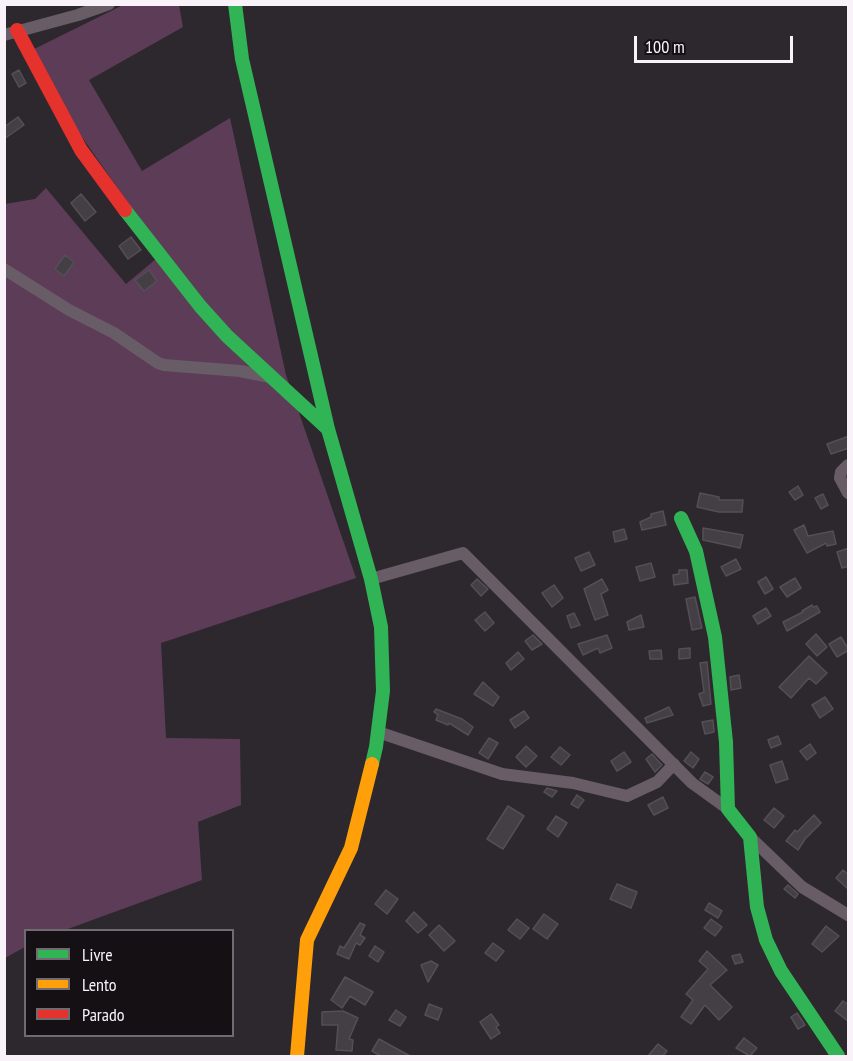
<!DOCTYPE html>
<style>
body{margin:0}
#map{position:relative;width:853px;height:1061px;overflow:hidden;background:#2d282d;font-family:"PT Sans Narrow",sans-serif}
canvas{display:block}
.frame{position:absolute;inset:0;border:6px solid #faf2f9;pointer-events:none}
.legend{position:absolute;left:24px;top:929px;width:210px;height:108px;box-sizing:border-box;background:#151014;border:2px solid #716a70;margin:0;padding:8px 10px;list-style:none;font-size:18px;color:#faf2f9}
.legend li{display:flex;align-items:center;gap:12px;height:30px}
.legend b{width:30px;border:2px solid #716a70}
.scale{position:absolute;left:634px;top:36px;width:159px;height:27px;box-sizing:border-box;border:3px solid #faf2f9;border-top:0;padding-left:8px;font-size:18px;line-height:21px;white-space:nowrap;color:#faf2f9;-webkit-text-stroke:4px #151014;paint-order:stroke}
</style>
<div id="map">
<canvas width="853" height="1061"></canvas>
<div class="frame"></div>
<ul class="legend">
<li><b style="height:8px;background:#30b455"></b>Livre</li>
<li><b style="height:8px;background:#ff9f0a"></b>Lento</li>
<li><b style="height:8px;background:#e5322d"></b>Parado</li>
</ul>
<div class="scale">100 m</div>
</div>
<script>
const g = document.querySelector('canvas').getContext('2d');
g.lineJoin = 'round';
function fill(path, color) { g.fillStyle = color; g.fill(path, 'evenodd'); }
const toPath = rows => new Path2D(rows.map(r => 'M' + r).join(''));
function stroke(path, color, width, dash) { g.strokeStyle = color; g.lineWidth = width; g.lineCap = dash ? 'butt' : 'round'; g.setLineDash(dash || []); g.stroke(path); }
const green = toPath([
 [123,5,179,5,183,27,89,80,142,171,230,118,286,375,356,578,161,643,166,738,240,739,241,805,198,822,202,880,65,930,26,930,25,947,5,958,5,204,35,199,46,188,126,284,163,253,24,54]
]);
const building = toPath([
 [19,70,26,83,19,87,12,74,19,70],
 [18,117,24,125,4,139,4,127,18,117],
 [81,194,96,212,85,221,71,203,81,194],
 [131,237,141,250,128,259,119,246,131,237],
 [65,255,74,262,64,276,55,269,65,255],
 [149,270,157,281,144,291,135,280,149,270],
 [849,436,849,448,831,454,827,444,849,436],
 [798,486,803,495,795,500,789,492,798,486],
 [700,493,719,497,719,500,743,500,742,512,719,512,697,507,700,493],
 [823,494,828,505,821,509,815,498,823,494],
 [663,511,666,525,642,530,640,522,651,517,651,514,663,511],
 [804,525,808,536,833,531,836,544,827,546,826,543,807,553,794,530,804,525],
 [703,528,743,535,740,548,703,540,703,528],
 [624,529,627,539,615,542,613,532,624,529],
 [849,548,849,566,842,568,837,552,849,548],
 [589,552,595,565,581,571,575,558,589,552],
 [736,559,741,569,726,576,721,567,736,559],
 [651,563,655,577,640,581,636,567,651,563],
 [679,570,687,570,688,583,674,585,673,575,679,574,679,570],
 [766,577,773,589,765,594,758,582,766,577],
 [795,578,801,588,787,597,780,587,795,578],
 [477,579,488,589,481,596,471,585,477,579],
 [602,579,608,590,601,594,608,615,595,620,584,589,602,579],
 [554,585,563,598,552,607,542,593,554,585],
 [695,597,702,628,692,630,686,599,695,597],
 [812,605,813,607,817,606,820,612,787,631,783,622,803,612,802,611,812,605],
 [766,608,771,616,758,624,753,616,766,608],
 [485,612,494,623,485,631,475,620,485,612],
 [574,613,580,625,571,628,567,616,574,613],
 [641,615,644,627,629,630,627,622,641,615],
 [816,634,827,647,817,656,806,644,816,634],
 [533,635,542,644,532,650,525,641,533,635],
 [607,635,612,648,600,653,598,648,583,655,578,644,607,635],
 [841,637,849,650,837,657,829,644,841,637],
 [690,648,690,658,679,659,679,649,690,648],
 [661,650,662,659,650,659,649,651,661,650],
 [518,652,524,659,511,670,506,663,518,652],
 [809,656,827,673,816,684,809,678,791,698,779,687,809,656],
 [707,662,711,704,703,706,699,694,704,692,700,663,707,662],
 [739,675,741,688,731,690,730,677,739,675],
 [483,682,499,697,493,706,474,694,483,682],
 [825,697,833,709,820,718,812,705,825,697],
 [669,707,673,715,647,723,645,718,669,707],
 [436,709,462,719,473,727,468,735,449,723,448,725,436,720,438,715,434,712,436,709],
 [524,711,529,718,515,728,510,720,524,711],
 [713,720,714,732,705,734,702,722,713,720],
 [778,736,781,744,771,748,768,740,778,736],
 [489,738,498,743,488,759,479,753,489,738],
 [810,744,816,753,807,760,800,751,810,744],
 [526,746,537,756,526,767,516,757,526,746],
 [560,747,570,755,561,765,551,757,560,747],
 [624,752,631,762,617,771,611,761,624,752],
 [691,752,699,759,693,768,684,761,691,752],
 [652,754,662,765,655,772,646,759,652,754],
 [782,761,788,779,776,783,770,765,782,761],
 [705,772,713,777,708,784,700,779,705,772],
 [547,788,557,791,552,797,544,792,547,788],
 [577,795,584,800,578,808,571,804,577,795],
 [663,797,668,808,654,815,648,805,663,797],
 [508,806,524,816,503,849,487,839,508,806],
 [774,808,784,816,774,828,764,820,774,808],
 [814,815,821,823,805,839,798,850,786,841,795,830,797,832,814,815],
 [556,816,567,823,558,837,547,829,556,816],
 [843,870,849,875,849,890,836,878,843,870],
 [617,884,637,892,631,908,610,899,617,884],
 [788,885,798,894,795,898,784,889,788,885],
 [386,890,398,899,387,914,375,904,386,890],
 [709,903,722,911,718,918,705,910,709,903],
 [414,912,427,925,418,933,406,921,414,912],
 [544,914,558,924,547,939,533,929,544,914],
 [517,919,529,928,520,939,508,930,517,919],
 [711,919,722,927,715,936,704,928,711,919],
 [360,923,365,925,360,935,365,938,360,945,356,943,349,959,337,954,340,946,344,948,360,923],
 [439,925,455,941,444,951,429,935,439,925],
 [826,926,839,936,822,952,812,944,826,926],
 [493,943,504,951,496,961,485,953,493,943],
 [375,946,384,952,378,962,369,956,375,946],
 [707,951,727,970,710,985,732,1007,719,1020,705,1005,691,1024,681,1017,693,1000,686,994,708,969,699,961,707,951],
 [740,954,743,962,735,964,732,956,740,954],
 [431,961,438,965,428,982,421,965,431,961],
 [345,977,373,992,365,1005,350,996,342,1008,331,1000,345,977],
 [843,1001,849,1005,849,1022,835,1011,843,1001],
 [429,1004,442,1009,438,1020,425,1015,429,1004],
 [396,1010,406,1017,400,1026,389,1020,396,1010],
 [343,1011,358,1018,349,1039,353,1040,352,1051,336,1050,338,1025,322,1025,322,1012,343,1011],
 [797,1013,805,1025,798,1029,791,1017,797,1013],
 [491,1014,499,1025,496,1027,500,1033,491,1039,480,1022,491,1014],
 [744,1038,757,1048,750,1056,736,1048,744,1038],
 [379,1039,410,1056,381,1056,372,1051,379,1039],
 [658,1044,667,1051,663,1056,648,1056,658,1044]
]);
const street = toPath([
 [4,35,78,15,109,4],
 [4,269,69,310,114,333,158,363,164,365,240,371,270,377],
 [848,465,841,472,840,478,848,493],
 [371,579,463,553,692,783,728,809],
 [378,732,502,774,573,783,627,796,657,782,674,764],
 [750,837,802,887,848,915]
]);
const fast = toPath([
 [235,4,242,59,328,429,371,579,381,627,383,691,376,747,372,764],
 [125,210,200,306,227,336,328,429],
 [681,518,696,551,715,637,726,742,728,809,750,837,757,907,766,940,781,971,838,1056]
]);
const slow = toPath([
 [297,1056,307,940,351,848,372,764]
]);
const jam = toPath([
 [17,30,81,150,125,210]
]);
fill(green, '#5d3c58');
fill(building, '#443f44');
stroke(building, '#544f54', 1.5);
stroke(street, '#685c67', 12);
stroke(fast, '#30b455', 14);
stroke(slow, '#ff9f0a', 14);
stroke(jam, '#e5322d', 14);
</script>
